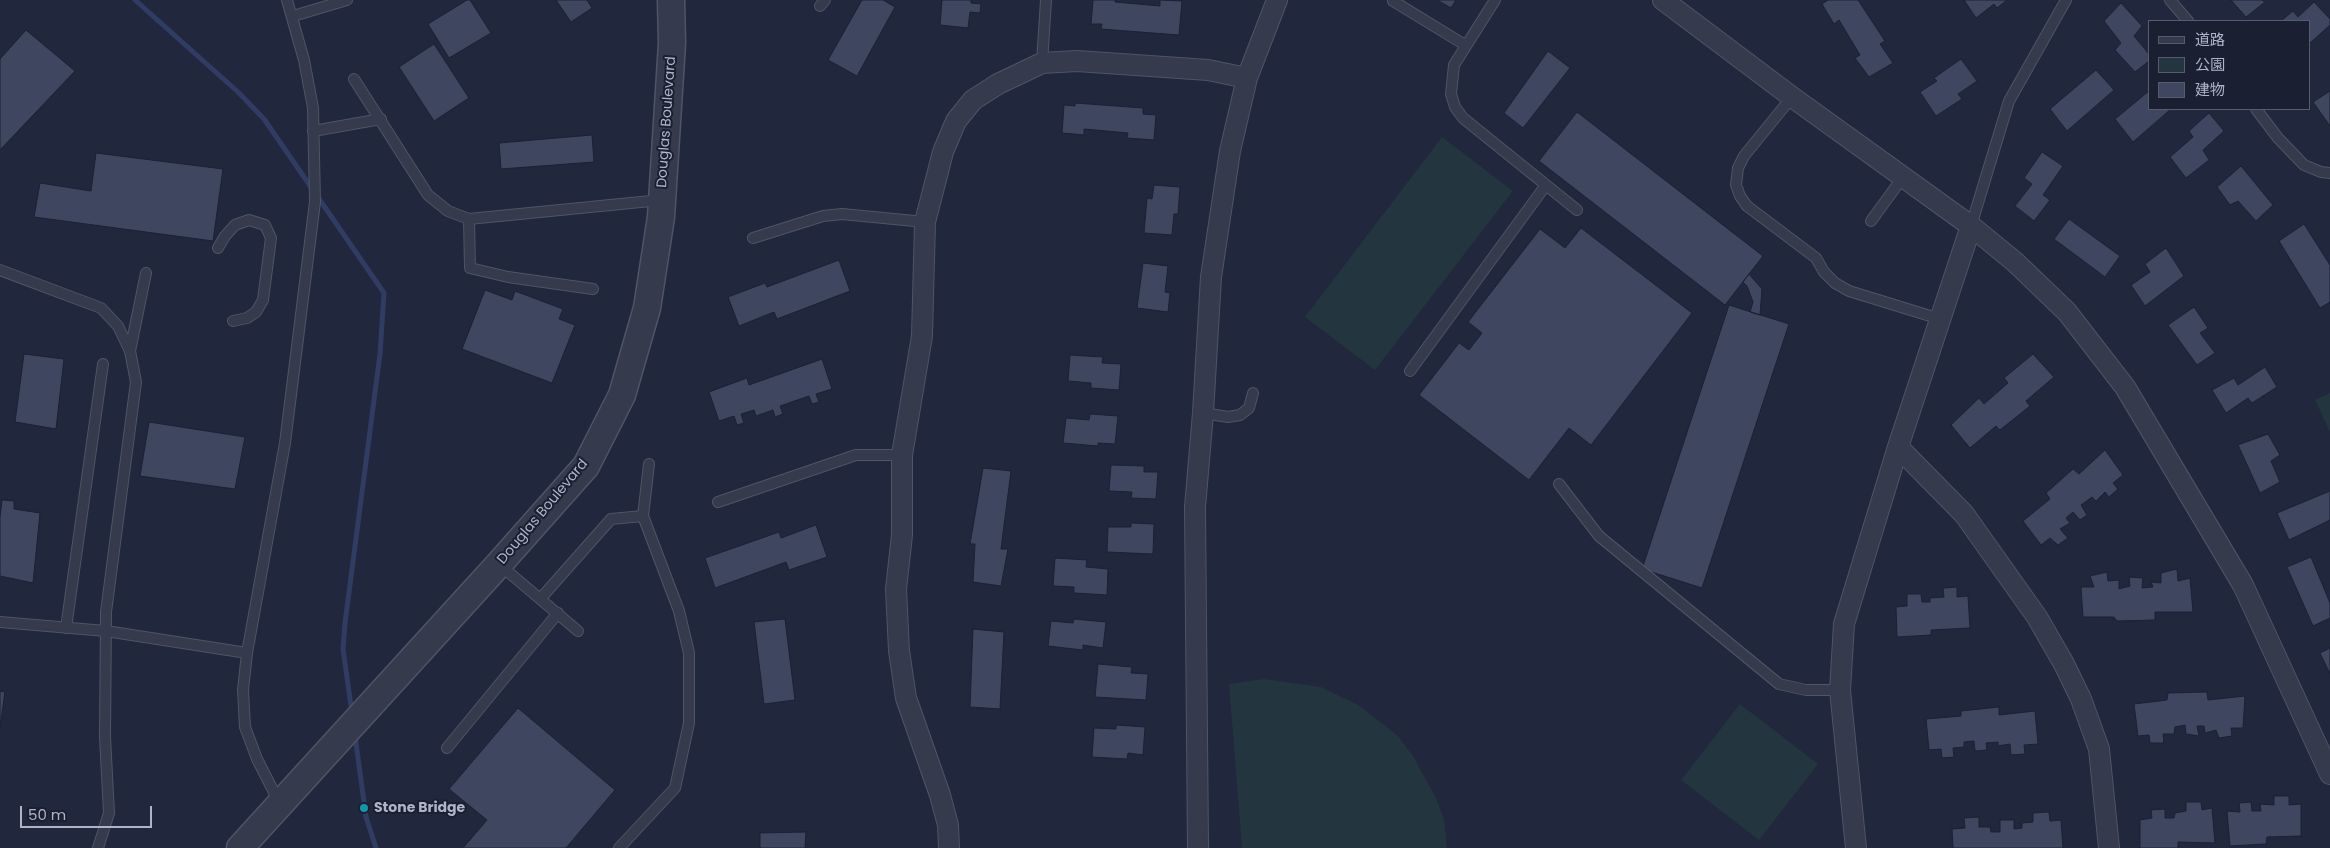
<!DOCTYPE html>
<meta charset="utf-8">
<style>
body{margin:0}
#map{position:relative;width:2330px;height:848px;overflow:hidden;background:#21273d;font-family:Poppins,"Noto Sans JP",sans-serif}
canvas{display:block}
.legend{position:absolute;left:2148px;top:20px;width:162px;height:90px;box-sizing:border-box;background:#1a1f31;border:1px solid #565b6d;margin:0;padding:6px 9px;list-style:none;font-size:15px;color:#b0b4c8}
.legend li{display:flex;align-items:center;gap:10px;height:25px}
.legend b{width:25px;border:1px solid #565b6d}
.scale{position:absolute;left:20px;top:806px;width:132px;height:22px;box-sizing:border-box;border:2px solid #b0b4c8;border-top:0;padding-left:6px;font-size:15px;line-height:18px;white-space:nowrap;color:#b0b4c8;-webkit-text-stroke:4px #1a1f31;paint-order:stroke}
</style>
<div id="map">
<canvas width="2330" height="848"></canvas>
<ul class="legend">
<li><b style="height:6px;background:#353a4d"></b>道路</li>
<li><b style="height:14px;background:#23353e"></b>公園</li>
<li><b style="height:14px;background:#3f465f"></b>建物</li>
</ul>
<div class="scale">50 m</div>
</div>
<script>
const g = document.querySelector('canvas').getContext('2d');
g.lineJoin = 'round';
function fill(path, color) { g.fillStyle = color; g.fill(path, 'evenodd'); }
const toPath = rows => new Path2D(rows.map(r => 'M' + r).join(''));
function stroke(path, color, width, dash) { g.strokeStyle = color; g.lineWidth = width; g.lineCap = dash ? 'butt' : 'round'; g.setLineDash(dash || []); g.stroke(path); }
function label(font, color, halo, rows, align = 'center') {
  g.font = font + ' Poppins,sans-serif'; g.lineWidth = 4; g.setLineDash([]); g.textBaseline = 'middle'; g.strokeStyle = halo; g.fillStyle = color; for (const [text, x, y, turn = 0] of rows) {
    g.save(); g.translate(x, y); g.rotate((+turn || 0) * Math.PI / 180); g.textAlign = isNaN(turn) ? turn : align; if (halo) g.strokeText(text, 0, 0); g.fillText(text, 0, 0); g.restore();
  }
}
const green = toPath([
 [1442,137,1513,191,1375,370,1305,317],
 [2330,393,2330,432,2315,400],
 [1264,679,1321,687,1360,706,1398,736,1413,756,1436,798,1444,819,1447,848,1242,848,1229,684],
 [1740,704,1818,764,1759,840,1681,780]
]);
const stream = toPath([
 [135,0,238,92,264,119,384,293,380,354,345,623,343,649,352,713],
 [355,736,366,817,376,848]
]);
const building = toPath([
 [467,0,470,0,491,33,449,58,428,24,467,0],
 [556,0,587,0,592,8,571,22,556,0],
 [862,0,883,0,895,7,857,76,828,60,862,0],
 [942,0,971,0,971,3,981,4,980,13,970,12,968,28,940,25,942,0],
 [1093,0,1115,0,1115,2,1160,6,1160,0,1182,1,1179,35,1101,29,1102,24,1091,24,1093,0],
 [1437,0,1456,0,1451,8,1437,0],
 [1828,0,1858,0,1885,41,1880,44,1893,63,1869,77,1855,58,1860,55,1839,20,1834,24,1822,4,1828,0],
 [1964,0,2007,0,1997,8,1994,4,1976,18,1964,0],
 [2231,0,2262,0,2265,2,2246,17,2231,0],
 [2314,2,2330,19,2330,25,2309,44,2309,21,2281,21,2293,11,2298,17,2314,2],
 [2121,3,2142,26,2134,36,2149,54,2149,61,2135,72,2115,50,2121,43,2104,21,2121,3],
 [26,30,75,71,0,150,0,59,26,30],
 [434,44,469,98,434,121,399,67,434,44],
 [1548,51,1570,68,1523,128,1504,113,1548,51],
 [1961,59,1977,81,1958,94,1962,99,1936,116,1920,92,1937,81,1934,78,1961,59],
 [2096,70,2114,90,2067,131,2050,109,2096,70],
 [2149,91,2149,109,2171,109,2133,142,2115,119,2149,91],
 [2330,91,2330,126,2313,102,2330,91],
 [1075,103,1143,108,1143,114,1156,115,1154,140,1127,138,1128,133,1084,129,1084,135,1062,133,1064,105,1075,106,1075,103],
 [1577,112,1763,256,1725,305,1539,161,1577,112],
 [2209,113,2224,131,2203,150,2209,160,2186,178,2170,157,2193,137,2189,131,2209,113],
 [592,135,594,162,501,169,499,143,592,135],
 [2042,152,2063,166,2043,195,2050,200,2034,221,2015,206,2032,184,2024,178,2042,152],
 [96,153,223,169,213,241,34,217,40,183,91,191,96,153],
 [2241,166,2273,205,2256,221,2238,201,2230,205,2217,187,2241,166],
 [1154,185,1180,187,1178,214,1174,214,1172,235,1144,233,1147,198,1152,199,1154,185],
 [2069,219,2120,256,2105,277,2054,239,2069,219],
 [2304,224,2330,265,2330,302,2320,308,2279,241,2304,224],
 [1581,228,1692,313,1591,445,1569,428,1529,480,1419,395,1459,343,1469,350,1482,333,1468,322,1540,229,1565,248,1581,228],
 [2166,248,2184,276,2145,306,2131,285,2150,272,2145,264,2166,248],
 [839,260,850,291,777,319,774,312,739,326,728,297,765,283,767,287,839,260],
 [1143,263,1168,266,1165,292,1170,293,1168,312,1137,308,1143,263],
 [1749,274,1762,289,1760,315,1750,312,1753,302,1747,286,1743,282,1749,274],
 [485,290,512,300,515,291,563,309,559,319,575,325,552,383,462,349,485,290],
 [1729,305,1789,324,1702,588,1642,569,1729,305],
 [2194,307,2208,328,2200,333,2215,353,2197,365,2168,325,2194,307],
 [24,354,64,359,56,429,15,422,24,354],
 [2033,354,2054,377,2026,401,2030,406,2000,430,1996,426,1970,448,1951,425,1979,398,1984,404,2008,383,2004,378,2033,354],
 [1070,355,1103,357,1102,363,1121,364,1119,390,1091,388,1091,383,1068,381,1070,355],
 [822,359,832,389,816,394,819,402,812,404,809,396,780,406,783,414,775,417,773,410,756,416,754,410,741,414,744,423,737,425,734,416,719,421,709,392,747,378,749,385,822,359],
 [2265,367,2277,387,2252,403,2248,398,2226,413,2212,390,2234,378,2238,385,2265,367],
 [1090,414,1118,416,1115,444,1098,443,1098,446,1063,443,1066,418,1089,420,1090,414],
 [149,422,245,437,235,489,140,476,149,422],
 [2268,434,2280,455,2271,461,2280,482,2260,493,2238,445,2268,434],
 [2105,450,2123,475,2113,483,2118,489,2109,497,2105,492,2096,501,2092,497,2081,505,2087,515,2080,520,2073,512,2066,518,2070,523,2060,529,2068,538,2058,545,2050,538,2041,545,2023,521,2050,499,2046,493,2073,469,2079,474,2105,450],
 [1111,465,1144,466,1144,472,1158,472,1156,499,1131,498,1132,492,1109,491,1111,465],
 [983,468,1011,471,1001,549,1008,549,1001,586,973,582,975,544,970,544,983,468],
 [2330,491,2330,520,2289,540,2277,513,2330,491],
 [2,500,14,501,14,509,40,513,33,583,0,576,0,517,2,500],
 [1131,523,1154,524,1153,554,1107,552,1108,527,1131,527,1131,523],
 [816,525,827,557,789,570,786,562,715,588,705,558,779,532,781,538,816,525],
 [2311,557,2330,603,2330,618,2313,626,2287,567,2311,557],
 [1055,558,1087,560,1086,567,1108,569,1107,595,1074,593,1074,587,1053,586,1055,558],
 [2177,569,2178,581,2190,578,2193,612,2155,612,2155,620,2117,621,2114,617,2083,617,2081,587,2094,587,2090,576,2107,572,2108,581,2119,580,2119,589,2130,586,2129,577,2143,578,2142,588,2153,587,2151,582,2161,583,2161,573,2177,569],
 [1957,587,1957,597,1968,596,1970,628,1931,630,1931,635,1897,637,1896,607,1907,606,1907,594,1921,594,1922,602,1930,602,1930,598,1944,597,1943,588,1957,587],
 [785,619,795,700,764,704,754,622,785,619],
 [1074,619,1106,622,1103,648,1083,645,1083,650,1048,646,1051,621,1073,623,1074,619],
 [973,629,1004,632,1000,709,970,707,973,629],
 [2330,648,2330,674,2320,653,2330,648],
 [1098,664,1132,667,1131,673,1148,674,1146,700,1095,697,1098,664],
 [0,691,5,692,0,728,0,691],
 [2207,692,2208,700,2245,696,2243,728,2231,728,2232,736,2219,738,2216,730,2205,733,2204,726,2197,726,2199,736,2186,734,2185,725,2175,727,2174,734,2163,734,2164,743,2150,743,2149,735,2138,736,2134,704,2167,700,2168,693,2207,692],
 [1999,707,1999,715,2035,711,2038,744,2024,745,2025,754,2011,755,2010,744,1998,746,1998,742,1986,743,1987,750,1975,751,1974,741,1964,742,1964,747,1953,748,1954,757,1942,758,1941,749,1929,750,1926,719,1961,716,1961,711,1999,707],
 [518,708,615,790,566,848,463,848,487,820,449,789,518,708],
 [1116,725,1145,727,1143,755,1128,753,1127,759,1092,757,1094,728,1116,729,1116,725],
 [2274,796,2289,796,2289,805,2301,804,2301,836,2267,837,2266,844,2230,846,2227,811,2240,812,2239,803,2251,802,2252,811,2261,811,2260,804,2274,805,2274,796],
 [2186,802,2201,802,2202,810,2212,808,2215,843,2178,842,2178,848,2140,848,2140,820,2152,818,2151,810,2165,809,2165,818,2174,818,2175,813,2186,811,2186,802],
 [2049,812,2050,821,2061,820,2063,848,1953,848,1952,829,1965,828,1964,818,1979,817,1979,827,1990,827,1991,832,2000,832,2000,820,2014,820,2014,829,2022,828,2022,823,2033,822,2033,813,2049,812],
 [806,832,805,848,760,848,760,833,806,832]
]);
const service = toPath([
 [1495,0,1454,65,1451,94,1455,107,1463,118,1577,210],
 [2170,0,2188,21],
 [1393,1,1465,45],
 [820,6,825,0],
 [293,16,347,0],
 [1042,63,1046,0],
 [354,79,428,195,448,211,469,219,661,200],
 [1792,97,1744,156,1738,168,1736,185,1740,196,1747,206,1816,258,1824,272,1835,283,1849,291,1940,319],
 [2256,109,2278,138,2304,165,2321,172,2330,173],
 [313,131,381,119],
 [469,219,470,268,508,277,593,289],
 [1871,221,1903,177],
 [1971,226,2009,101,2066,0],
 [753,238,823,216,842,214,925,222],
 [218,248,225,236,235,225,249,220,265,225,271,238,263,300,256,312,247,318,233,321],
 [0,270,101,308,118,326,130,351,136,382,106,612,105,737,109,813,98,848],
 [130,351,146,273],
 [1410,371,1546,185],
 [1203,413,1228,417,1240,415,1249,408,1253,393],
 [1559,484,1599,536,1779,684,1806,690,1840,690],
 [718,502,856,455,902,455],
 [500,565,578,631],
 [541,598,611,519,643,516],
 [0,622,106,631,247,653],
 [66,628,103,364],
 [447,748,558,613],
 [280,804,257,759,245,727,243,690,247,653,285,443,315,202,313,108,304,60,287,0],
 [619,848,675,788,689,723,689,653,679,611,643,516,649,464]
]);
const minor = toPath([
 [1663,0,1792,97,1971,226,2015,262,2067,312,2125,387,2243,585,2330,774],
 [1898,447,1964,514,2037,617,2064,664,2081,699,2099,749,2109,848],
 [949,848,948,825,940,795,906,698,899,651,896,589,902,535,902,455,922,336,925,222,943,152,956,121,973,100,998,84,1042,63,1077,61,1208,70,1247,78],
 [1198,848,1195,507,1203,413,1211,277,1230,151,1247,78,1277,0],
 [1856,848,1840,690,1844,624,1898,447,1971,226]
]);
const tertiary = toPath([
 [240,848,499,564,586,466,622,395,647,308,661,217,672,43,671,0]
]);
const markers = [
 [364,808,5,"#0f9aa8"]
];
const streetNames = [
 ["Douglas Boulevard",667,122,-86],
 ["Douglas Boulevard",543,512,-50]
];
const poiNames = [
 ["Stone Bridge",374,808]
];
fill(green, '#23353e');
stroke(stream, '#313c63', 5);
fill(building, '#3f465f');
stroke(building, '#1c2133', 1);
stroke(service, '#505467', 12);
stroke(minor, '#505467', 22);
stroke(tertiary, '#505467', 29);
stroke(service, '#353a4d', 10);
stroke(minor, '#353a4d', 20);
stroke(tertiary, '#353a4d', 26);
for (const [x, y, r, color] of markers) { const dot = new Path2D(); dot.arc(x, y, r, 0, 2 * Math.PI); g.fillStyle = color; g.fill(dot); stroke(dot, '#1a1f31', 2); }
label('14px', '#b0b4c8', '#1a1f31', streetNames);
label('bold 14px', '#b0b4c8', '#1a1f31', poiNames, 'left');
</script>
